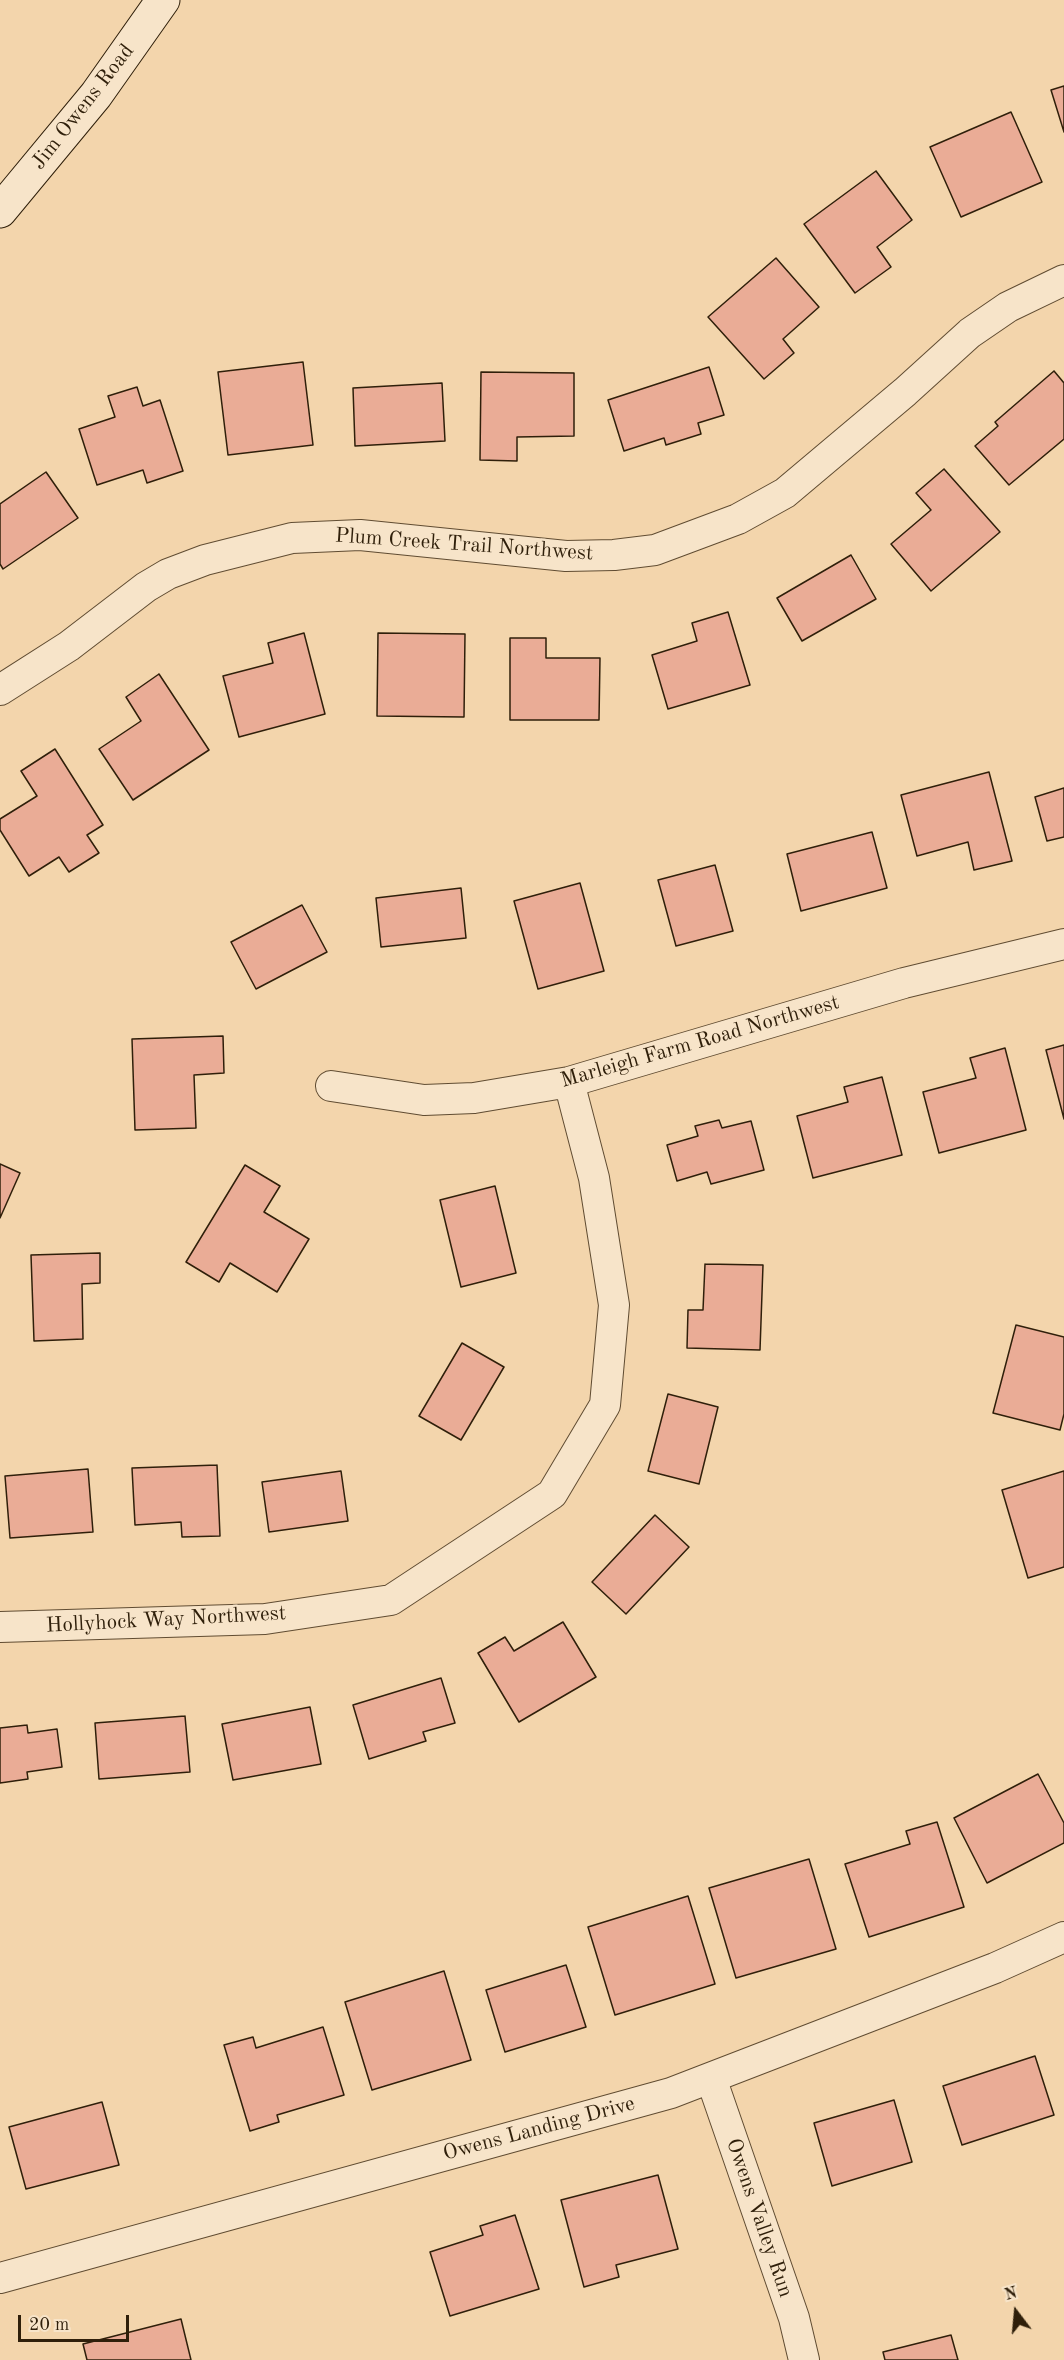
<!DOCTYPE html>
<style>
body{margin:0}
#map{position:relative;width:1064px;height:2360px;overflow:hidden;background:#f3d5ac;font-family:"Old Standard TT",serif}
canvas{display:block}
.north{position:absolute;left:986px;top:2282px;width:60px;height:60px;-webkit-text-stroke:4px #f7e4c9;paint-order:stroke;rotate:344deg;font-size:16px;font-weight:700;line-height:24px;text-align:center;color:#2f1f0a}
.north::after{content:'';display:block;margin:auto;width:21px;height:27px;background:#2f1f0a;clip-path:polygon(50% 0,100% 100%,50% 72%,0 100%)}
.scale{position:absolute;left:18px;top:2315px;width:111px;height:27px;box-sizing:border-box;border:3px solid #2f1f0a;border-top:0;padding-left:8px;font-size:18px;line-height:21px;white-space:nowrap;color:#2f1f0a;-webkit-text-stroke:4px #f7e4c9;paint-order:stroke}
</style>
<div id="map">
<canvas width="1064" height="2360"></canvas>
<div class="north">N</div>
<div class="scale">20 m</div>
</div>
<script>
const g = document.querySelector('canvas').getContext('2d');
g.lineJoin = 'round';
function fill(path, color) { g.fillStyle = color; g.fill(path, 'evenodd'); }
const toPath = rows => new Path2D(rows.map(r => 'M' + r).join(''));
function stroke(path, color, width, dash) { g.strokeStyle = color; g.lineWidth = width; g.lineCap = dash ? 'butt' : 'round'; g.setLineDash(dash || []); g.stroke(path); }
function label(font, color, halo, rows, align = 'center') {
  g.font = font + ' "Old Standard TT",serif'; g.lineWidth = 4.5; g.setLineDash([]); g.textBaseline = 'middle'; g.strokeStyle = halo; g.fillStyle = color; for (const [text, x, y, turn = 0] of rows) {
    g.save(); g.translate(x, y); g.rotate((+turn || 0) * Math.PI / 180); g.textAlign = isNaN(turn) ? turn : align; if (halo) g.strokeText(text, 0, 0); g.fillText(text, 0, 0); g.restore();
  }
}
const building = toPath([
 [1064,86,1064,132,1051,90,1064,86],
 [1011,112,1042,182,961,217,930,147,1011,112],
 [876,171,912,220,877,247,891,267,855,293,804,224,876,171],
 [776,258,819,307,783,339,794,353,764,379,708,317,776,258],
 [303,362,313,445,228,455,218,372,303,362],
 [709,367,724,415,698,423,701,434,666,445,664,438,624,451,608,400,709,367],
 [1054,371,1064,383,1064,439,1009,485,975,446,998,426,995,422,1054,371],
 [481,372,574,373,574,436,517,437,517,461,480,460,481,372],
 [442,383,445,441,355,446,353,388,442,383],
 [137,387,143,406,160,400,183,471,147,483,143,470,97,485,79,429,115,417,108,396,137,387],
 [944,469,1000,532,931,591,891,544,931,510,916,493,944,469],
 [46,472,78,518,3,569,0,564,0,504,46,472],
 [851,555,876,599,802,641,777,598,851,555],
 [728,612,750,685,668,709,652,655,697,641,692,623,728,612],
 [304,633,325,714,239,737,223,676,273,663,268,643,304,633],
 [378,633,465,634,464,717,377,716,378,633],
 [510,638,546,638,546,658,600,658,599,720,510,720,510,638],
 [159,674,209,750,133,800,99,749,141,721,126,697,159,674],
 [55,749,103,825,87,835,99,853,69,872,59,857,29,876,0,830,0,819,37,796,21,771,55,749],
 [989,772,1012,861,974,870,968,842,917,856,901,795,989,772],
 [1064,788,1064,837,1047,841,1035,797,1064,788],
 [872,832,887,888,801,911,787,854,872,832],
 [715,865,733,931,676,946,658,880,715,865],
 [580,883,604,971,538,989,514,901,580,883],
 [461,888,466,938,381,947,376,898,461,888],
 [302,905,327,952,256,989,231,942,302,905],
 [223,1036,224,1073,194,1075,196,1128,135,1130,132,1039,223,1036],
 [1064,1045,1064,1119,1046,1050,1064,1045],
 [1005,1048,1026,1130,939,1153,923,1092,976,1078,970,1058,1005,1048],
 [882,1077,902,1155,813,1178,797,1116,848,1102,844,1087,882,1077],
 [719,1120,722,1128,751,1121,764,1170,711,1184,707,1172,677,1181,667,1145,698,1136,695,1126,719,1120],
 [0,1164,20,1173,0,1218,0,1164],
 [245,1165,280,1186,264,1212,309,1239,277,1292,230,1263,219,1282,186,1262,245,1165],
 [495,1186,516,1273,461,1287,440,1200,495,1186],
 [100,1253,100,1283,82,1284,83,1339,34,1341,31,1255,100,1253],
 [705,1264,763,1265,760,1350,687,1348,688,1310,703,1310,705,1264],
 [1016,1325,1064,1337,1064,1414,1060,1430,993,1413,1016,1325],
 [462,1343,504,1367,461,1440,419,1416,462,1343],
 [668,1394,718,1407,699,1484,648,1471,668,1394],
 [217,1465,220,1536,182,1537,181,1522,135,1525,132,1468,217,1465],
 [88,1469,93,1532,10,1538,5,1476,88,1469],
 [341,1471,348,1521,269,1532,262,1482,341,1471],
 [1064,1471,1064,1567,1028,1578,1002,1490,1064,1471],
 [655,1515,689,1547,626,1614,592,1582,655,1515],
 [563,1622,596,1677,519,1722,478,1653,505,1637,514,1651,563,1622],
 [441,1678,455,1723,423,1732,426,1741,369,1759,353,1705,441,1678],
 [310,1707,321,1764,233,1780,222,1724,310,1707],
 [185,1716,190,1772,99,1779,95,1723,185,1716],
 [27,1725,28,1733,57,1729,62,1767,27,1772,28,1779,0,1783,0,1728,27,1725],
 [1038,1774,1064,1823,1064,1843,987,1883,954,1818,1038,1774],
 [937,1822,964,1907,869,1937,845,1864,910,1844,906,1831,937,1822],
 [809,1859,836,1949,736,1978,709,1888,809,1859],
 [688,1896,715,1984,615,2015,588,1927,688,1896],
 [566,1965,586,2027,505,2052,486,1990,566,1965],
 [444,1971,471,2060,372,2090,345,2002,444,1971],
 [323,2027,344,2095,277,2115,279,2122,250,2131,224,2045,253,2037,256,2048,323,2027],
 [1035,2056,1054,2115,962,2145,943,2086,1035,2056],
 [894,2100,912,2162,832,2186,814,2123,894,2100],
 [102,2102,119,2165,26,2189,9,2127,102,2102],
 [658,2175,678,2249,616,2265,619,2277,584,2287,561,2200,658,2175],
 [515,2215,539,2289,450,2316,430,2252,483,2235,480,2226,515,2215],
 [181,2319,191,2360,87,2360,83,2344,181,2319],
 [951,2335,958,2360,885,2360,883,2352,951,2335]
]);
const street = toPath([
 [0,690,69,646,146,587,168,574,205,560,292,538,360,535,566,556,614,555,655,550,738,519,785,493,905,392,970,333,1008,307,1064,280],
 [331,1086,424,1100,474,1098,569,1082,904,983,1064,944],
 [0,1627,265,1619,391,1600,552,1494,605,1405,614,1305,594,1178,569,1082],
 [711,2078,794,2318,804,2360],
 [0,2278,671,2093,995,1968,1064,1937]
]);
const secondary = toPath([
 [0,211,96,95,163,0]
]);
const streetNames = [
 ["Jim Owens Road",83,107,-52],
 ["Plum Creek Trail Northwest",464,545,4],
 ["Marleigh Farm Road Northwest",700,1042,-16],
 ["Hollyhock Way Northwest",166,1620,-3],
 ["Owens Landing Drive",539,2129,-15],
 ["Owens Valley Run",759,2218,71]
];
fill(building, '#eaac96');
stroke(building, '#2f1f0a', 1.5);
stroke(street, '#604c32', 32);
stroke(secondary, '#2f1f0a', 35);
stroke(street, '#f7e4c9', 30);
stroke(secondary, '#f7e4c9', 33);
label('21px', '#2f1f0a', '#f7e4c9', streetNames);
</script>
